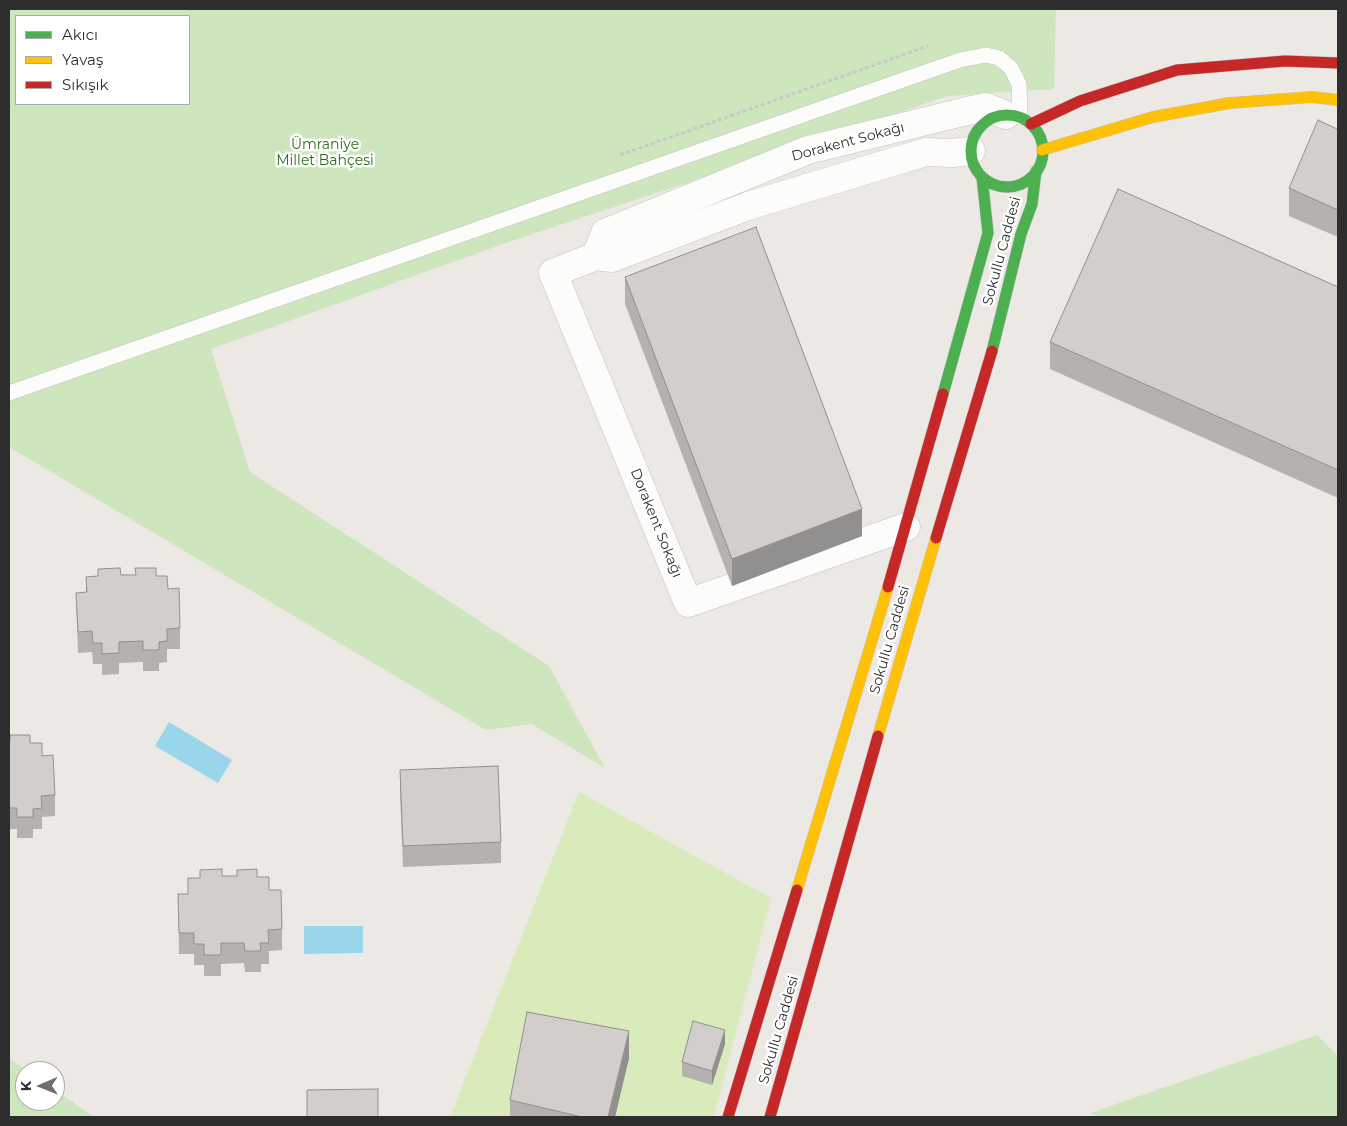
<!DOCTYPE html>
<meta charset="utf-8">
<style>
body{margin:0}
#map{position:relative;width:1347px;height:1126px;overflow:hidden;background:#ece8e4;font-family:Montserrat,sans-serif}
canvas{display:block}
.frame{position:absolute;inset:0;border:10px solid #2e2e2e;pointer-events:none}
.legend{position:absolute;left:15px;top:15px;width:175px;height:90px;box-sizing:border-box;background:#fff;border:1px solid #ababab;margin:0;padding:6px 9px;list-style:none;font-size:15px;color:#2e2e2e}
.legend li{display:flex;align-items:center;gap:10px;height:25px}
.legend b{width:25px;border:1px solid #ababab}
.north{position:absolute;left:15px;top:1061px;width:50px;height:50px;box-sizing:border-box;background:#fff;border:1px solid #ababab;border-radius:50%;rotate:269deg;font-size:14px;font-weight:700;line-height:20px;text-align:center;color:#2e2e2e}
.north::after{content:'';display:block;margin:auto;width:18px;height:22px;background:#706f6e;clip-path:polygon(50% 0,100% 100%,50% 72%,0 100%)}
</style>
<div id="map">
<canvas width="1347" height="1126"></canvas>
<div class="frame"></div>
<ul class="legend">
<li><b style="height:6px;background:#4caf50"></b>Akıcı</li>
<li><b style="height:6px;background:#ffc107"></b>Yavaş</li>
<li><b style="height:6px;background:#c62828"></b>Sıkışık</li>
</ul>
<div class="north">K</div>
</div>
<script>
const g = document.querySelector('canvas').getContext('2d');
g.lineJoin = 'round';
function fill(path, color) { g.fillStyle = color; g.fill(path, 'evenodd'); }
const toPath = rows => new Path2D(rows.map(r => 'M' + r).join(''));
function stroke(path, color, width, dash) { g.strokeStyle = color; g.lineWidth = width; g.lineCap = dash ? 'butt' : 'round'; g.setLineDash(dash || []); g.stroke(path); }
function label(font, color, halo, rows, align = 'center') {
  g.font = font + ' Montserrat,sans-serif'; g.lineWidth = 5; g.setLineDash([]); g.textBaseline = 'middle'; g.strokeStyle = halo; g.fillStyle = color; for (const [text, x, y, turn = 0] of rows) {
    g.save(); g.translate(x, y); g.rotate((+turn || 0) * Math.PI / 180); g.textAlign = isNaN(turn) ? turn : align; if (halo) g.strokeText(text, 0, 0); g.fillText(text, 0, 0); g.restore();
  }
}
const green = toPath([
 [9,9,1056,9,1054,89,948,96,503,244,211,349,250,472,549,666,605,768,532,724,486,730,9,447],
 [16,16,189,16,189,104,16,104],
 [1317,1035,1338,1056,1338,1117,1099,1117,1090,1113],
 [9,1058,27,1071,25,1071,25,1101,55,1101,55,1090,94,1117,9,1117]
]);
const pitch = toPath([
 [579,792,771,898,714,1117,450,1117]
]);
const water = toPath([
 [169,722,232,760,218,783,155,746],
 [304,926,363,926,363,953,304,954]
]);
const path = toPath([
 [620,155,928,46]
]);
const lane = toPath([
 [9,393,960,60,986,55,999,58,1011,68,1019,84,1020,117]
]);
const street = toPath([
 [596,256,605,233,808,150,963,112,986,107,1006,115],
 [906,527,688,603,553,273,596,256,612,258,748,206,896,161,926,152,952,153,971,151]
]);
const fast = toPath([
 '971 151a36 36 0 1 1 72 0a36 36 0 1 1-72 0Z',
 [992,351,1021,234,1032,204,1036,171],
 [943,394,988,233,982,177]
]);
const slow = toPath([
 [1042,150,1153,117,1230,103,1312,97,1338,100],
 [878,736,936,538],
 [797,890,888,587]
]);
const jam = toPath([
 [1031,124,1080,101,1177,70,1285,61,1338,63],
 [936,538,992,351],
 [888,587,943,394],
 [728,1117,797,890],
 [770,1117,878,736]
]);
const wall = toPath([
 [1338,128,1338,237,1289,216,1289,188,1337,129],
 [625,277,862,536,732,586,625,304],
 [1338,287,1338,498,1050,369,1050,342],
 [121,575,156,576,168,589,180,628,180,649,167,649,167,662,159,663,159,671,143,671,143,662,119,663,119,674,102,675,102,664,93,664,92,652,78,653,76,593,86,592,86,577],
 [9,741,30,743,42,756,55,795,55,816,42,817,42,829,33,829,33,838,17,838,17,829,9,829],
 [400,770,501,842,501,863,403,867,400,791],
 [237,870,257,877,269,890,282,929,282,950,269,951,269,964,261,964,261,972,245,972,244,963,221,964,221,976,204,976,204,965,194,965,194,954,179,954,178,894,188,894,200,878,237,876],
 [725,1044,712,1085,682,1076,682,1062],
 [629,1058,615,1117,510,1117,510,1100]
]);
const shadedWall = toPath([
 [862,509,862,536,732,586,732,559],
 [725,1030,725,1044,712,1085,712,1071],
 [629,1031,629,1058,615,1117,608,1117]
]);
const building = toPath([
 [1318,120,1337,129,1338,128,1338,210,1289,188,1318,120],
 [1118,189,1338,287,1338,470,1050,342,1118,189],
 [756,227,862,509,732,559,625,277,756,227],
 [120,568,121,575,136,575,135,568,156,568,156,576,167,576,168,589,179,588,180,628,167,629,167,641,159,642,159,650,143,650,143,641,119,642,119,653,102,654,102,643,93,643,92,631,78,632,76,593,87,592,86,577,98,576,98,569,120,568],
 [10,735,30,735,30,743,42,743,42,756,53,755,55,795,41,796,42,808,33,809,33,817,17,817,17,808,9,808,9,741,10,741,10,735],
 [498,766,501,842,403,846,400,770,498,766],
 [222,869,222,876,237,876,237,870,257,869,257,877,269,877,269,890,281,890,282,929,268,930,269,943,260,943,261,951,245,951,244,943,221,943,221,955,204,955,204,944,194,944,194,933,179,933,178,894,188,894,188,878,200,878,200,870,222,869],
 [527,1012,629,1031,608,1117,582,1117,510,1100,527,1012],
 [693,1021,725,1030,712,1071,682,1062,693,1021],
 [378,1089,378,1117,307,1117,307,1090,378,1089]
]);
const streetNames = [
 ["Dorakent Sokağı",848,142,-15],
 ["Sokullu Caddesi",1002,251,-75],
 ["Dorakent Sokağı",656,523,68],
 ["Sokullu Caddesi",890,640,-74],
 ["Sokullu Caddesi",779,1030,-74]
];
const parkNames = [
 ["Ümraniye",325,145],
 ["Millet Bahçesi",325,161]
];
fill(green, '#cee6be');
fill(pitch, '#d9eabb');
fill(water, '#99d6ec');
stroke(lane, '#c5c4c5', 16);
stroke(street, '#c5c4c5', 29);
stroke(fast, '#c5c4c5', 12);
stroke(slow, '#c5c4c5', 12);
stroke(jam, '#c5c4c5', 12);
stroke(path, '#c9c9c8', 3, [4, 2.5]);
stroke(lane, '#fcfcfb', 15);
stroke(street, '#fcfcfb', 28);
stroke(fast, '#4caf50', 11);
stroke(slow, '#ffc107', 11);
stroke(jam, '#c62828', 11);
fill(wall, '#b4b1af');
fill(shadedWall, '#92908e');
fill(building, '#d1cecb');
stroke(building, '#92908e', 1);
label('14px', '#2e2e2e', '#fff', streetNames);
label('14px', '#2c6e1b', '#fff', parkNames);
</script>
